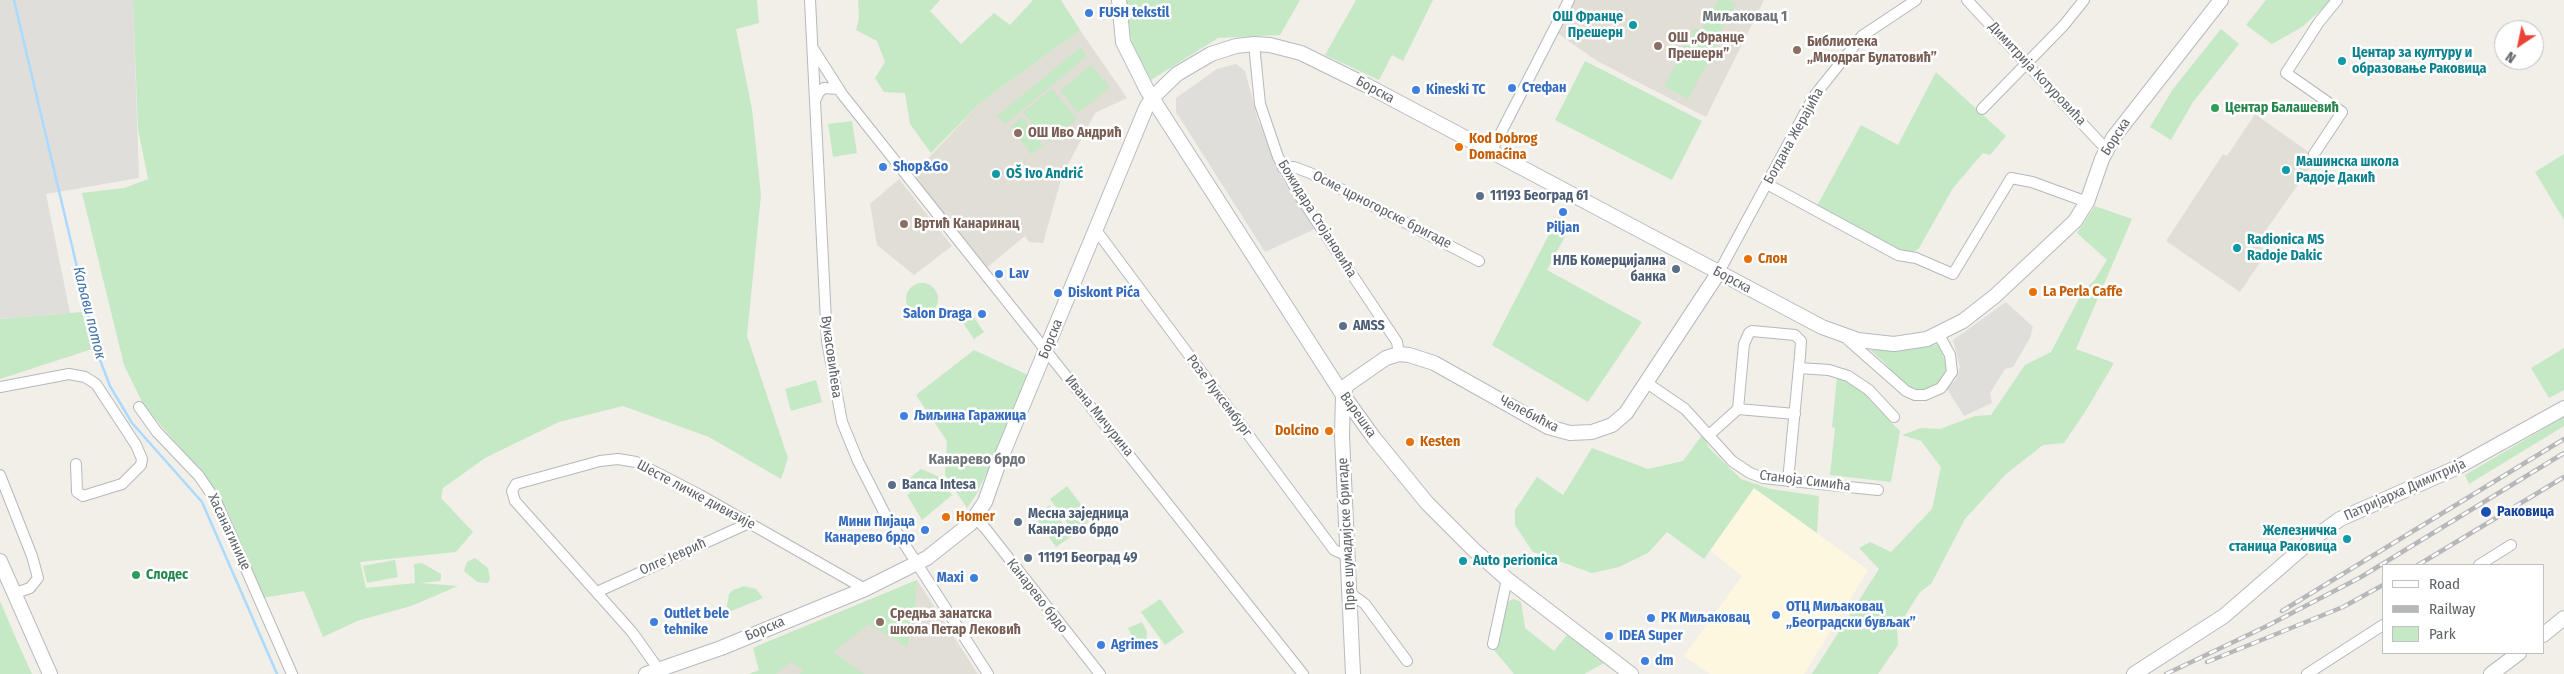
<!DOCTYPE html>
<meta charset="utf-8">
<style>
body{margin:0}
#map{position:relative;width:2564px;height:674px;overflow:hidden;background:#f1efe8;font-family:"Fira Sans Condensed",sans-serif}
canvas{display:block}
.legend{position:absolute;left:2382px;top:564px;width:162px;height:90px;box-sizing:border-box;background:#fff;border:1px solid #bfc1c3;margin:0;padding:6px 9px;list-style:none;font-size:15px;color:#5f6368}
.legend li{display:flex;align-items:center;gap:10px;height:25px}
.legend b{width:25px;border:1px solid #bfc1c3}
.north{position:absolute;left:2494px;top:20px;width:50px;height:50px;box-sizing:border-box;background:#fff;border:1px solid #bfc1c3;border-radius:50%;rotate:214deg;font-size:14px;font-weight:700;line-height:20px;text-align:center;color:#5f6368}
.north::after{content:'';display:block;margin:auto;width:18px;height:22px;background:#ea4335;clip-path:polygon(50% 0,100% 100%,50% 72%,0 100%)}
</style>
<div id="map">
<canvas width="2564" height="674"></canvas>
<ul class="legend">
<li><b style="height:6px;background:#fff"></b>Road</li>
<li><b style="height:6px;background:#b6b7b8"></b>Railway</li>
<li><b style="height:14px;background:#c5e8c5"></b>Park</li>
</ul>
<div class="north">N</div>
</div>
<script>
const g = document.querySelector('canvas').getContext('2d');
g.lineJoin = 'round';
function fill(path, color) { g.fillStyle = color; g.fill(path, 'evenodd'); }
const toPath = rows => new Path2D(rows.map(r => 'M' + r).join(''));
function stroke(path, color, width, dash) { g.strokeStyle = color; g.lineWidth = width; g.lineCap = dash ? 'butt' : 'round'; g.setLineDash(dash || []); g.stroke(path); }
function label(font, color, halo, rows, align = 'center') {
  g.font = font + ' "Fira Sans Condensed",sans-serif'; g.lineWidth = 5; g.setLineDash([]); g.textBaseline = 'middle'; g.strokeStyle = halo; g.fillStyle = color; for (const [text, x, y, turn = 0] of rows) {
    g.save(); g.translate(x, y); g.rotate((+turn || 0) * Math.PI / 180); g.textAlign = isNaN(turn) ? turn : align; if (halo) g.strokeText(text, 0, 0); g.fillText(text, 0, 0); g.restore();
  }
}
const commercial = toPath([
 [1754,488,1868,570,1804,674,1710,674,1684,656,1742,576,1710,550]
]);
const industrial = toPath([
 [0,0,133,0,139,178,46,194,70,313,0,319],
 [1236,64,1245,71,1258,120,1281,177,1315,229,1265,252,1176,112,1176,98,1217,69],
 [2006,302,2033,327,2030,338,2013,367,2005,369,1990,393,1992,403,1964,416,1947,389,1956,379,1960,367,1953,340]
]);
const education = toPath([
 [1570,0,1764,0,1706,117,1597,61,1553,30],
 [1080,30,1127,98,1095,113,1062,176,1043,243,1029,242,1025,236,984,270,910,178,980,103],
 [2255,114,2317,158,2256,244,2267,252,2240,292,2166,241,2223,154,2227,156],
 [899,179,952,246,914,275,877,245,870,204],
 [917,580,978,674,771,674,757,646]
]);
const green = toPath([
 [133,0,757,0,759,23,736,29,752,109,761,195,747,336,788,458,781,479,709,437,623,406,559,422,485,458,443,488,441,498,473,532,456,552,360,562,366,588,415,583,414,564,422,563,441,574,441,579,440,581,420,583,458,586,411,606,357,621,323,637,304,591,262,598,227,510,201,472,144,406,124,365,82,193,124,188,148,179,138,129],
 [858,0,940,0,930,11,961,44,994,13,1010,25,1033,0,1061,0,1080,30,980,103,931,153,910,124,905,93,884,92,875,78,885,62,877,41,856,30,859,18],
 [1125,0,1300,0,1280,35,1218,38,1151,80,1132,43],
 [1356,0,1433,0,1403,61,1392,55,1379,80,1325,55],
 [1718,0,1729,0,1736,4,1717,37,1702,29],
 [2266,0,2332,0,2302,27,2272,44,2246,25],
 [1695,28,1719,41,1688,99,1664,86],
 [2221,29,2239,44,2193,102,2171,140,2150,127,2173,89],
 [1080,48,1087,56,1005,124,997,116],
 [1585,61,1702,121,1672,180,1555,120],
 [1091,65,1110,87,1078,113,1060,91],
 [1936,72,2006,136,1990,155,1983,153,1953,188,1919,248,1913,253,1905,253,1817,206,1861,125,1898,145],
 [1052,89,1077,119,1048,142,1023,112],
 [1022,117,1043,145,1031,154,1011,127],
 [852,121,857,153,833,157,828,124],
 [2564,154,2564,220,2535,172],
 [2095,206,2132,219,2076,349,2114,363,2085,412,2064,443,2043,445,2006,474,1965,519,1931,584,1920,592,1897,628,1898,645,1878,674,1812,674,1879,569,1859,548,1870,542,1891,552,1932,509,1941,467,1921,441,1902,435,1921,428,1940,429,1975,416,1991,415,2025,365,2051,352,2084,289,2094,281,2107,260,2077,233],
 [1558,217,1571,225,1547,270,1642,322,1588,402,1492,345],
 '906 299a16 16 0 1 1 32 0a16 16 0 1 1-32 0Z',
 [969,310,984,332,974,339,959,317],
 [82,312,92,349,0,379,0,319],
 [1938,344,1946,363,1945,376,1936,386,1922,391,1905,385,1883,361,1870,350,1913,349],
 [2564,348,2564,390,2549,398,2531,368],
 [974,350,1028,375,1001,443,976,495,967,508,945,475,947,441,916,395],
 [1837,377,1855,385,1874,401,1890,421,1900,431,1891,482,1830,475,1835,428,1832,427],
 [816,380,822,402,791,411,785,389],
 [2564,417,2564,426,2469,484,2465,475],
 [1703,434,1709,448,1741,479,1771,489,1819,496,1817,533,1754,488,1704,559,1667,532,1648,553,1619,567,1592,573,1533,552,1515,525,1515,510,1537,477,1563,495,1592,448,1648,469,1683,461],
 [921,469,940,477,952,495,922,520,907,495,913,490,907,480],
 [1067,486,1092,519,1074,532,1050,499],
 [1049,505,1072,536,1056,547,1037,520],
 [475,558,488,568,490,580,487,583,477,582,464,571,467,562],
 [395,560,398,577,367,583,363,566],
 [917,580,914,617,907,647,869,624,833,652,864,674,800,674,803,669,790,662,776,674,749,674,759,670,753,648],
 [744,586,756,589,763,598,729,612,727,606,729,594,733,590],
 [1160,599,1184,632,1165,645,1141,612],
 [1514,599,1521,602,1525,628,1554,651,1567,635,1604,663,1584,674,1514,674,1494,650,1503,611,1507,602],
 [0,601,17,641,32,674,0,674],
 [1142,622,1147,632,1146,643,1138,649,1128,628]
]);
const stream = toPath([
 [14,0,97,352,110,386,132,423,202,502,277,674]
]);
const street = toPath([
 [810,0,827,341,842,422,858,461,885,514,988,674],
 [1967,0,2106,149],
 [1254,44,1260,104,1278,157,1301,198,1397,342,1399,354],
 [814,50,842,94,1303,674],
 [815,101,819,92,824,88,839,89],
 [1982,109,2064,25,2084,0],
 [1491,152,1569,0],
 [2314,154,2342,112,2286,73,2319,22,2337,0],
 [1283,168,1294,167,1310,173,1479,261],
 [1767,184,1898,255,1916,258,1953,274,2011,178,2032,182,2087,202],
 [1096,230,1334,550,1348,556],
 [1719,272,1814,96,1862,36,1916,0],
 [1847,339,1906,391,1915,395,1925,395,1941,388,1952,372,1950,355,1939,335],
 [1799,368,1829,370,1848,376,1869,390,1894,417],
 [1647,383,1685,409,1732,461,1750,473,1763,478,1878,490],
 [0,387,69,374,85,377,96,384,136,445,142,459,141,465,122,484,83,496,77,492,76,464],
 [139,407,157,432,199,476,216,501,292,674],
 [1738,409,1795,414],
 [1709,435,1738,409,1744,344,1749,333,1752,331,1795,335,1801,341,1800,356,1788,481],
 [0,475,32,556,38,578,30,588,16,593],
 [975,518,985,528,1100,674],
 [2479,565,2511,545],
 [597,592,749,523],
 [1350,593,1365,604,1407,661],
 [1493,644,1507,579],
 [659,670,632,632,515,501,512,491,516,484,600,461,618,459,636,462,700,495,865,589],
 [2307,674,2383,625]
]);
const secondary = toPath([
 [1119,0,1123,42,1147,90,1343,395,1374,438,1427,503,1474,550,1507,579,1631,674],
 [0,561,50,674],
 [2543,635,2564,618],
 [646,674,721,648,865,589,927,558,970,524,985,502,998,465,1146,108,1152,98,1177,74,1211,54,1236,46,1254,44,1270,45,1301,53,1366,85,1822,327,1858,340,1894,344,1927,339,1963,321,1995,296,2075,221,2087,202,2102,159,2113,138,2221,0],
 [1353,674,1342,436,1343,395,1347,385,1386,358,1399,354,1409,355,1434,363,1548,427,1570,433,1592,432,1612,425,1626,413,1719,272],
 [2134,674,2224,616,2314,538,2340,519,2456,468,2564,408],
 [2491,674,2519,653]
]);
const rail = toPath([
 [2418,565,2564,477],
 [2282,611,2564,439],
 [2207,662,2343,607,2383,585],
 [2166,674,2267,626,2361,577,2564,453]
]);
const markers = [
 [1089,13,5,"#3f7fe0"],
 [1633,25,5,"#0f9aa8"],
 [1658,46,5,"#8d6e63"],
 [1797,50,5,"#8d6e63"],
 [2342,61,5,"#0f9aa8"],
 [1512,88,5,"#3f7fe0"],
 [1416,90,5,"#3f7fe0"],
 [2215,108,5,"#2e9e5b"],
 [1018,133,5,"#8d6e63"],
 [1459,147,5,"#e8710a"],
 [883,167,5,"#3f7fe0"],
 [2286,170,5,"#0f9aa8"],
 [996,174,5,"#0f9aa8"],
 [1480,196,5,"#5c6f8a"],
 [1563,212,5,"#3f7fe0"],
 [904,224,5,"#8d6e63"],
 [2237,248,5,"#0f9aa8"],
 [1748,259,5,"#e8710a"],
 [1676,269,5,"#5c6f8a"],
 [999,274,5,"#3f7fe0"],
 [2033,292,5,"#e8710a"],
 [1058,293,5,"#3f7fe0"],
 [982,314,5,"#3f7fe0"],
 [1343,326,5,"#5c6f8a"],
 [904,416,5,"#3f7fe0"],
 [1329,431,5,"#e8710a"],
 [1410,442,5,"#e8710a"],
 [892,485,5,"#5c6f8a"],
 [2486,512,6,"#1a4fb4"],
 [946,517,5,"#e8710a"],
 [1018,522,5,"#5c6f8a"],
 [925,530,5,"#3f7fe0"],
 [2347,539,5,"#0f9aa8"],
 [1028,558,5,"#5c6f8a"],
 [1463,561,5,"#0f9aa8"],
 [136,575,5,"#2e9e5b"],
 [974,578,5,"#3f7fe0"],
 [1776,615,5,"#3f7fe0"],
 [1651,618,5,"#3f7fe0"],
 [654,622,5,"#3f7fe0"],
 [880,622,5,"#8d6e63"],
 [1609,636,5,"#3f7fe0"],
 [1101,645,5,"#3f7fe0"],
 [1645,661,5,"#3f7fe0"]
];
const shopNames = [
 ["FUSH tekstil",1099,13],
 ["Стефан",1522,88],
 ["Kineski TC",1426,90],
 ["Shop&Go",893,167],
 ["Piljan",1563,228,"center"],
 ["Lav",1009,274],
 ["Diskont Pića",1068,293],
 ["Salon Draga",972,314,"right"],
 ["Љиљина Гаражица",914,416],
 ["Мини Пијаца",915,522,"right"],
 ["Канарево брдо",915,538,"right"],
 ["Maxi",964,578,"right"],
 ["ОТЦ Миљаковац",1786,607],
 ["„Београдски бувљак”",1786,623],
 ["Outlet bele",664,614],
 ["tehnike",664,630],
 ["РК Миљаковац",1661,618],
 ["IDEA Super",1619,636],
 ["Agrimes",1111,645],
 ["dm",1655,661]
];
const cultureNames = [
 ["ОШ Франце",1623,17,"right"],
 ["Прешерн",1623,33,"right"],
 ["Центар за културу и",2352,53],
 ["образовање Раковица",2352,69],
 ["Машинска школа",2296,162],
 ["Радоје Дакић",2296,178],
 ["OŠ Ivo Andrić",1006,174],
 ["Radionica MS",2247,240],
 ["Radoje Dakic",2247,256],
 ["Железничка",2337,531,"right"],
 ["станица Раковица",2337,547,"right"],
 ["Auto perionica",1473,561]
];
const educationNames = [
 ["ОШ „Франце",1668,38],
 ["Прешерн”",1668,54],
 ["Библиотека",1807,42],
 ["„Миодраг Булатовић”",1807,58],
 ["ОШ Иво Андрић",1028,133],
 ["Вртић Канаринац",914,224],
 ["Средња занатска",890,614],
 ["школа Петар Лековић",890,630]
];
const streetNames = [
 ["Димитрија Котуровића",2037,74,47],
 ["Борска",1375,90,28],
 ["Богдана Жерајића",1794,136,-61],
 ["Борска",2116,137,-57],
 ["Осме црногорске бригаде",1382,210,27],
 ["Божидара Стојановића",1317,219,58],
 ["Борска",1732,280,28],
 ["Борска",1051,339,-68],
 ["Вукасовићева",831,357,82],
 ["Розе Луксембург",1219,396,53],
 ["Челебићка",1529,414,27],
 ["Варешка",1358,415,55],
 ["Ивана Мичурина",1099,416,51],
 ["Станоја Симића",1805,481,7],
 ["Патријарха Димитрија",2405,490,-24],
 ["Шесте личке дивизије",696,495,28],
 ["Хасанагинице",229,532,65],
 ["Прве шумадијске бригаде",1347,534,-93],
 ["Олге Јеврић",673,557,-24],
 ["Канарево брдо",1037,596,52],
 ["Борска",765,629,-23]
];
const leisureNames = [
 ["Центар Балашевић",2225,108],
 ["Слодес",146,575]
];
const foodNames = [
 ["Kod Dobrog",1469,139],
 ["Domaćina",1469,155],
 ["Слон",1758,259],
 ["La Perla Caffe",2043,292],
 ["Dolcino",1319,431,"right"],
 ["Kesten",1420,442],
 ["Homer",956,517]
];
const serviceNames = [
 ["11193 Београд 61",1490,196],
 ["НЛБ Комерцијална",1666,261,"right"],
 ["банка",1666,277,"right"],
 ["AMSS",1353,326],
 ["Banca Intesa",902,485],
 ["Месна заједница",1028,514],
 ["Канарево брдо",1028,530],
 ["11191 Београд 49",1038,558]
];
const transitNames = [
 ["Раковица",2497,512]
];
const neighbourhoodNames = [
 ["Миљаковац 1",1745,17],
 ["Канарево брдо",977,460]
];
const waterNames = [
 ["Каљави поток",89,313,76]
];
fill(commercial, '#fef7e0');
fill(industrial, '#e0deda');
fill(education, '#e1ded6');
fill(green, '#c5e8c5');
stroke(stream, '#aadaff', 2.5);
stroke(street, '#b5b8bc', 12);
stroke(secondary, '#b6babf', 16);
stroke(street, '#fff', 10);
stroke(secondary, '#fff', 14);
stroke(rail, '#b6b7b8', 4.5);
stroke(rail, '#fff', 2.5, [8]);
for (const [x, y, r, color] of markers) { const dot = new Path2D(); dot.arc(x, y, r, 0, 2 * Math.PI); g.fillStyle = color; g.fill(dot); stroke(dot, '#fff', 2); }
label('bold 14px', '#366cbe', '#fff', shopNames, 'left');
label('bold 14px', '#0d838f', '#fff', cultureNames, 'left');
label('bold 14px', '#785e54', '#fff', educationNames, 'left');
label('14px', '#5f6368', '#fff', streetNames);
label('bold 14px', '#27864d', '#fff', leisureNames, 'left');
label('bold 14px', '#c56008', '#fff', foodNames, 'left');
label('bold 14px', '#4e5e75', '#fff', serviceNames, 'left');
label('bold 14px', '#164399', '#fff', transitNames, 'left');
label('bold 15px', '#70757a', '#fff', neighbourhoodNames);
label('italic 15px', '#4174aa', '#fff', waterNames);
</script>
